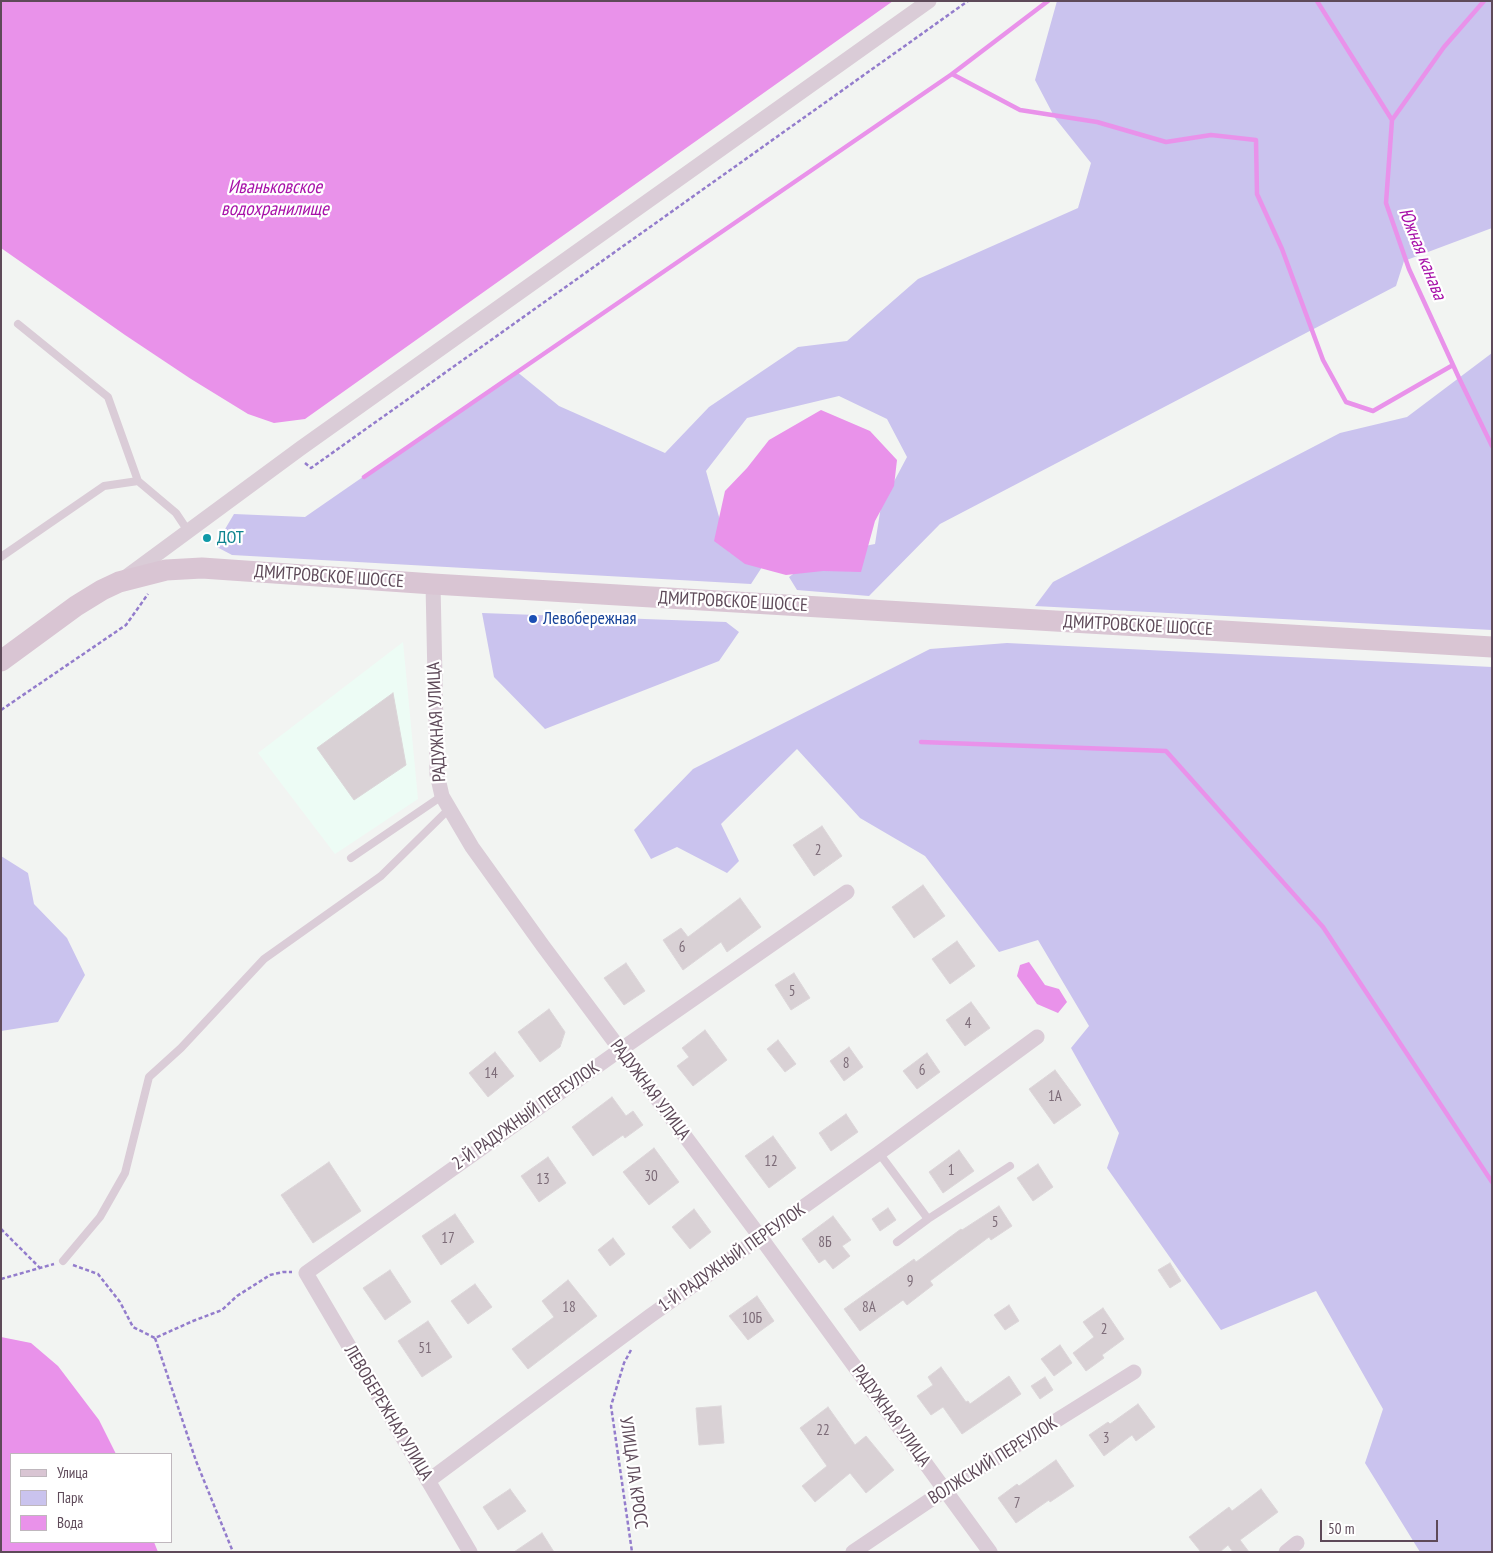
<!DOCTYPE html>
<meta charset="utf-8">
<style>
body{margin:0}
#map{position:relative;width:1493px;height:1553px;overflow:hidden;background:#f2f4f2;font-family:"PT Sans Narrow",sans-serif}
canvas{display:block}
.frame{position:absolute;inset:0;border:2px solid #5e4a59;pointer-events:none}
.legend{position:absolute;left:10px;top:1453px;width:162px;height:90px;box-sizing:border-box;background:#fff;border:1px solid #bfb7bd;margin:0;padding:6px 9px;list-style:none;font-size:15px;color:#5e4a59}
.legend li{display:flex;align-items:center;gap:10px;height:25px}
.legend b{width:25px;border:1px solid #bfb7bd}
.scale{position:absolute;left:1320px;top:1520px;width:118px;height:22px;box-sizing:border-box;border:2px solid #5e4a59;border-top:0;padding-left:6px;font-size:15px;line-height:18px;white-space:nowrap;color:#5e4a59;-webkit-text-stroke:4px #fff;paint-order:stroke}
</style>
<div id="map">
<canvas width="1493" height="1553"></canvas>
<div class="frame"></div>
<ul class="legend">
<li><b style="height:6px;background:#d9c5d3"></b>Улица</li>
<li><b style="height:14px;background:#cac3ee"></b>Парк</li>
<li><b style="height:14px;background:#e992ea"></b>Вода</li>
</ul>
<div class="scale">50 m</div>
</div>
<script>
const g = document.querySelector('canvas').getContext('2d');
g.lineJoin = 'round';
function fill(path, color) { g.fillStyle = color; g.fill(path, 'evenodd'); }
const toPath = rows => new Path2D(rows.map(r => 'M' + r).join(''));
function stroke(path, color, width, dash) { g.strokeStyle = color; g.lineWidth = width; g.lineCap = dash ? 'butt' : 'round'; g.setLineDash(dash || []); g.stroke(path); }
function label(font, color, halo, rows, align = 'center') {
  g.font = font + ' "PT Sans Narrow",sans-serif'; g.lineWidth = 4.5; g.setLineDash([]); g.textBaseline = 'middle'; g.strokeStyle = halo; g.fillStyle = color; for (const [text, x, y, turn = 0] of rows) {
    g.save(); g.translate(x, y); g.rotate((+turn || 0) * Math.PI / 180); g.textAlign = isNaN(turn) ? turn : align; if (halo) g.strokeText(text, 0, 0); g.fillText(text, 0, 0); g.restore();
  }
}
const commercial = toPath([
 [403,642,418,799,335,854,258,753]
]);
const green = toPath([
 [1057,1,1492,1,1492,228,1404,261,1396,286,940,524,869,596,797,590,789,577,819,555,875,544,881,506,907,457,887,419,839,396,747,418,706,471,729,552,764,564,751,584,232,555,215,546,234,514,305,517,516,371,559,406,665,453,709,407,798,347,847,341,918,279,1078,208,1091,163,1055,118,1035,80],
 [1492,353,1492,630,1035,606,1053,582,1340,433,1407,417],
 [482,613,726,622,739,632,719,661,545,729,494,677],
 [1007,643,1492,667,1492,1552,1420,1552,1365,1463,1383,1409,1316,1291,1221,1330,1107,1168,1119,1133,1071,1048,1089,1026,1038,940,999,952,925,856,860,818,797,749,721,824,739,861,727,873,677,847,651,859,634,830,693,769,930,649],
 [1,856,28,873,34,904,67,938,85,975,58,1022,1,1031]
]);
const water = toPath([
 [1,1,893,1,305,419,274,423,248,414,191,379,125,335,1,248],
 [821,410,870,431,897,460,894,486,875,521,861,572,823,571,786,575,745,564,714,541,725,491,747,468,769,440],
 [1029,962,1045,985,1059,989,1067,1002,1058,1013,1037,1004,1017,976,1020,965],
 [1,1337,31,1343,58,1366,99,1420,116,1454,11,1454,11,1542,154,1542,158,1552,1,1552]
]);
const stream = toPath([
 [1317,1,1392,120],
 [1484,1,1444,47,1392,120,1386,203,1409,269,1459,378,1492,446],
 [952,74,1020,110,1097,122,1166,142,1211,135,1256,140,1257,194,1282,249,1323,360,1346,402,1373,411,1453,365],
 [364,477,952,74,1048,1],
 [921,742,1166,751,1323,927,1492,1182]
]);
const building = toPath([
 [393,693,406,765,354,800,317,748,393,693],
 [822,826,842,856,814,876,793,845,822,826],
 [923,885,945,916,914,938,892,907,923,885],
 [740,898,761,927,727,952,721,942,683,970,663,940,681,928,688,937,740,898],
 [957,941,975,966,950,984,932,959,957,941],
 [626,963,645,991,624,1005,604,978,626,963],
 [794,973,810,998,791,1010,775,985,794,973],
 [971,1002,990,1028,965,1046,946,1020,971,1002],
 [549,1009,565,1032,560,1047,540,1062,518,1032,549,1009],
 [705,1030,727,1060,693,1086,677,1066,689,1057,682,1048,705,1030],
 [778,1040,796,1064,785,1072,767,1049,778,1040],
 [849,1047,863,1067,844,1081,830,1061,849,1047],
 [495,1052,514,1076,488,1097,469,1073,495,1052],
 [927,1053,940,1072,917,1089,903,1071,927,1053],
 [1055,1070,1081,1105,1054,1124,1029,1089,1055,1070],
 [612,1097,626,1116,633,1111,643,1125,625,1138,623,1135,593,1156,572,1127,612,1097],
 [846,1114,858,1132,831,1151,819,1133,846,1114],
 [773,1136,796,1168,769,1188,745,1156,773,1136],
 [654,1148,679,1182,649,1205,623,1172,654,1148],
 [959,1150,974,1171,943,1193,929,1172,959,1150],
 [548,1157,566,1183,539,1202,521,1176,548,1157],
 [329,1162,361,1211,313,1243,281,1195,329,1162],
 [1038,1164,1053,1187,1033,1201,1017,1178,1038,1164],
 [999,1206,1012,1226,991,1240,989,1237,930,1281,933,1285,907,1305,903,1300,860,1331,844,1309,914,1259,916,1262,961,1229,962,1230,999,1206],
 [888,1208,896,1220,880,1231,872,1219,888,1208],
 [694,1209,711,1232,690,1249,672,1227,694,1209],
 [455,1214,474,1242,441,1265,422,1236,455,1214],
 [833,1216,851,1240,842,1246,850,1256,833,1269,825,1259,819,1263,802,1239,833,1216],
 [613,1238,625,1254,610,1266,598,1250,613,1238],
 [1170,1263,1181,1281,1170,1288,1158,1270,1170,1263],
 [390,1270,411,1302,385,1320,363,1288,390,1270],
 [568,1280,597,1316,528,1369,512,1349,554,1317,542,1301,568,1280],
 [475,1284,492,1307,468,1324,451,1301,475,1284],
 [757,1296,774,1321,748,1340,729,1316,757,1296],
 [1009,1305,1019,1321,1005,1330,994,1315,1009,1305],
 [1103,1308,1124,1339,1102,1355,1104,1358,1086,1371,1073,1353,1094,1337,1083,1322,1103,1308],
 [428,1321,452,1357,422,1377,398,1341,428,1321],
 [1060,1345,1072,1363,1054,1376,1041,1359,1060,1345],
 [941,1367,966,1402,968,1401,970,1404,1009,1376,1021,1394,962,1434,943,1407,931,1415,917,1396,933,1385,928,1377,941,1367],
 [1045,1377,1053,1390,1040,1399,1031,1386,1045,1377],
 [1138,1404,1155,1427,1136,1441,1132,1435,1104,1456,1089,1435,1108,1422,1110,1424,1138,1404],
 [721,1406,724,1443,699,1445,696,1408,721,1406],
 [828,1407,855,1445,866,1436,894,1470,866,1493,850,1473,815,1502,802,1486,827,1466,800,1428,828,1407],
 [1056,1460,1074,1486,1050,1502,1049,1500,1016,1523,998,1498,1017,1484,1019,1486,1056,1460],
 [510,1489,526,1511,498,1530,483,1507,510,1489],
 [1261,1489,1278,1512,1240,1540,1249,1552,1233,1552,1228,1545,1220,1552,1201,1552,1189,1537,1229,1507,1232,1511,1261,1489],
 [542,1533,554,1552,514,1552,542,1533]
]);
const path = toPath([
 [305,463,311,468,968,1],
 [1,710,126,625,148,594],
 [1,1229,41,1269],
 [73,1265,98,1274,120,1302,133,1327,155,1338,193,1321,222,1310,237,1296,270,1275,283,1272,292,1272],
 [1,1279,54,1264],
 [155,1338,196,1461,233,1552],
 [631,1350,624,1363,611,1406,632,1552]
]);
const lane = toPath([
 [18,324,108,397,138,481],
 [1,557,104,486,138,481,176,513,188,531],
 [351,858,442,796],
 [879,1153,928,1219],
 [897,1242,928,1219,1010,1166],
 [63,1261,100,1217,125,1173,149,1077,181,1048,264,959,381,876,449,809]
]);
const street = toPath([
 [126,577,301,448,929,1],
 [433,584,437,774,442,796,472,847,543,946,761,1238,990,1552],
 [428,1481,650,1316,879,1153,1037,1037],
 [470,1552,306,1273,620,1050,847,892],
 [853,1552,945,1490,1134,1372],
 [1286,1552,1297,1543]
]);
const secondary = toPath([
 [1,661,76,606,102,590,119,582,166,570,202,568,433,584,1492,647]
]);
const markers = [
 [207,538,5,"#0f9aa8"],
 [533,619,5,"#1a4fb4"]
];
const numberNames = [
 ["2",818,851],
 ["6",682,948],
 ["5",792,992],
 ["4",968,1024],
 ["8",846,1064],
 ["6",922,1071],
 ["14",491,1074],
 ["1А",1055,1097],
 ["12",771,1162],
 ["1",951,1171],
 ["30",651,1177],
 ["13",543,1180],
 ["5",995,1223],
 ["17",448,1239],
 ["8Б",825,1243],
 ["9",910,1282],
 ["18",569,1308],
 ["8А",869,1308],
 ["10Б",752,1319],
 ["2",1104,1330],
 ["51",425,1349],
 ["22",823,1431],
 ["3",1106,1439],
 ["7",1017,1504]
];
const cultureNames = [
 ["ДОТ",217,538]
];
const streetNames = [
 ["ДМИТРОВСКОЕ ШОССЕ",329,577,4],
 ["ДМИТРОВСКОЕ ШОССЕ",733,602,3],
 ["ДМИТРОВСКОЕ ШОССЕ",1138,626,3],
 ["РАДУЖНАЯ УЛИЦА",437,722,-93],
 ["РАДУЖНАЯ УЛИЦА",650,1090,53],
 ["2-Й РАДУЖНЫЙ ПЕРЕУЛОК",526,1116,-35],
 ["1-Й РАДУЖНЫЙ ПЕРЕУЛОК",732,1258,-35],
 ["ЛЕВОБЕРЕЖНАЯ УЛИЦА",388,1413,59],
 ["РАДУЖНАЯ УЛИЦА",891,1416,54],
 ["ВОЛЖСКИЙ ПЕРЕУЛОК",993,1461,-32],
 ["УЛИЦА ЛА КРОСС",633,1473,82]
];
const transitNames = [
 ["Левобережная",543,619]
];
const waterNames = [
 ["Иваньковское",275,188],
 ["водохранилище",275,210],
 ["Южная канава",1422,254,68]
];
fill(commercial, '#edfcf5');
fill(green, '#cac3ee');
fill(water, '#e992ea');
stroke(stream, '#e992ea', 4.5);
fill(building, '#d9d1d5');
stroke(building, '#dcd6d9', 1);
stroke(path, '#937ccc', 2.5, [4, 2.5]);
stroke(lane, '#daccd7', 8);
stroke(street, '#daccd7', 15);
stroke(secondary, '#d9c5d3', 21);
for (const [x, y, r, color] of markers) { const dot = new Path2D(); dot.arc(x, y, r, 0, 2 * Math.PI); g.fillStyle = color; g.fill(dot); stroke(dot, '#fff', 2); }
label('15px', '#7d6c78', null, numberNames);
label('18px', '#0d838f', '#fff', cultureNames, 'left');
label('18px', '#5e4a59', '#fff', streetNames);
label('18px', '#164399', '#fff', transitNames, 'left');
label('italic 19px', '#a812a9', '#fff', waterNames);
</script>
